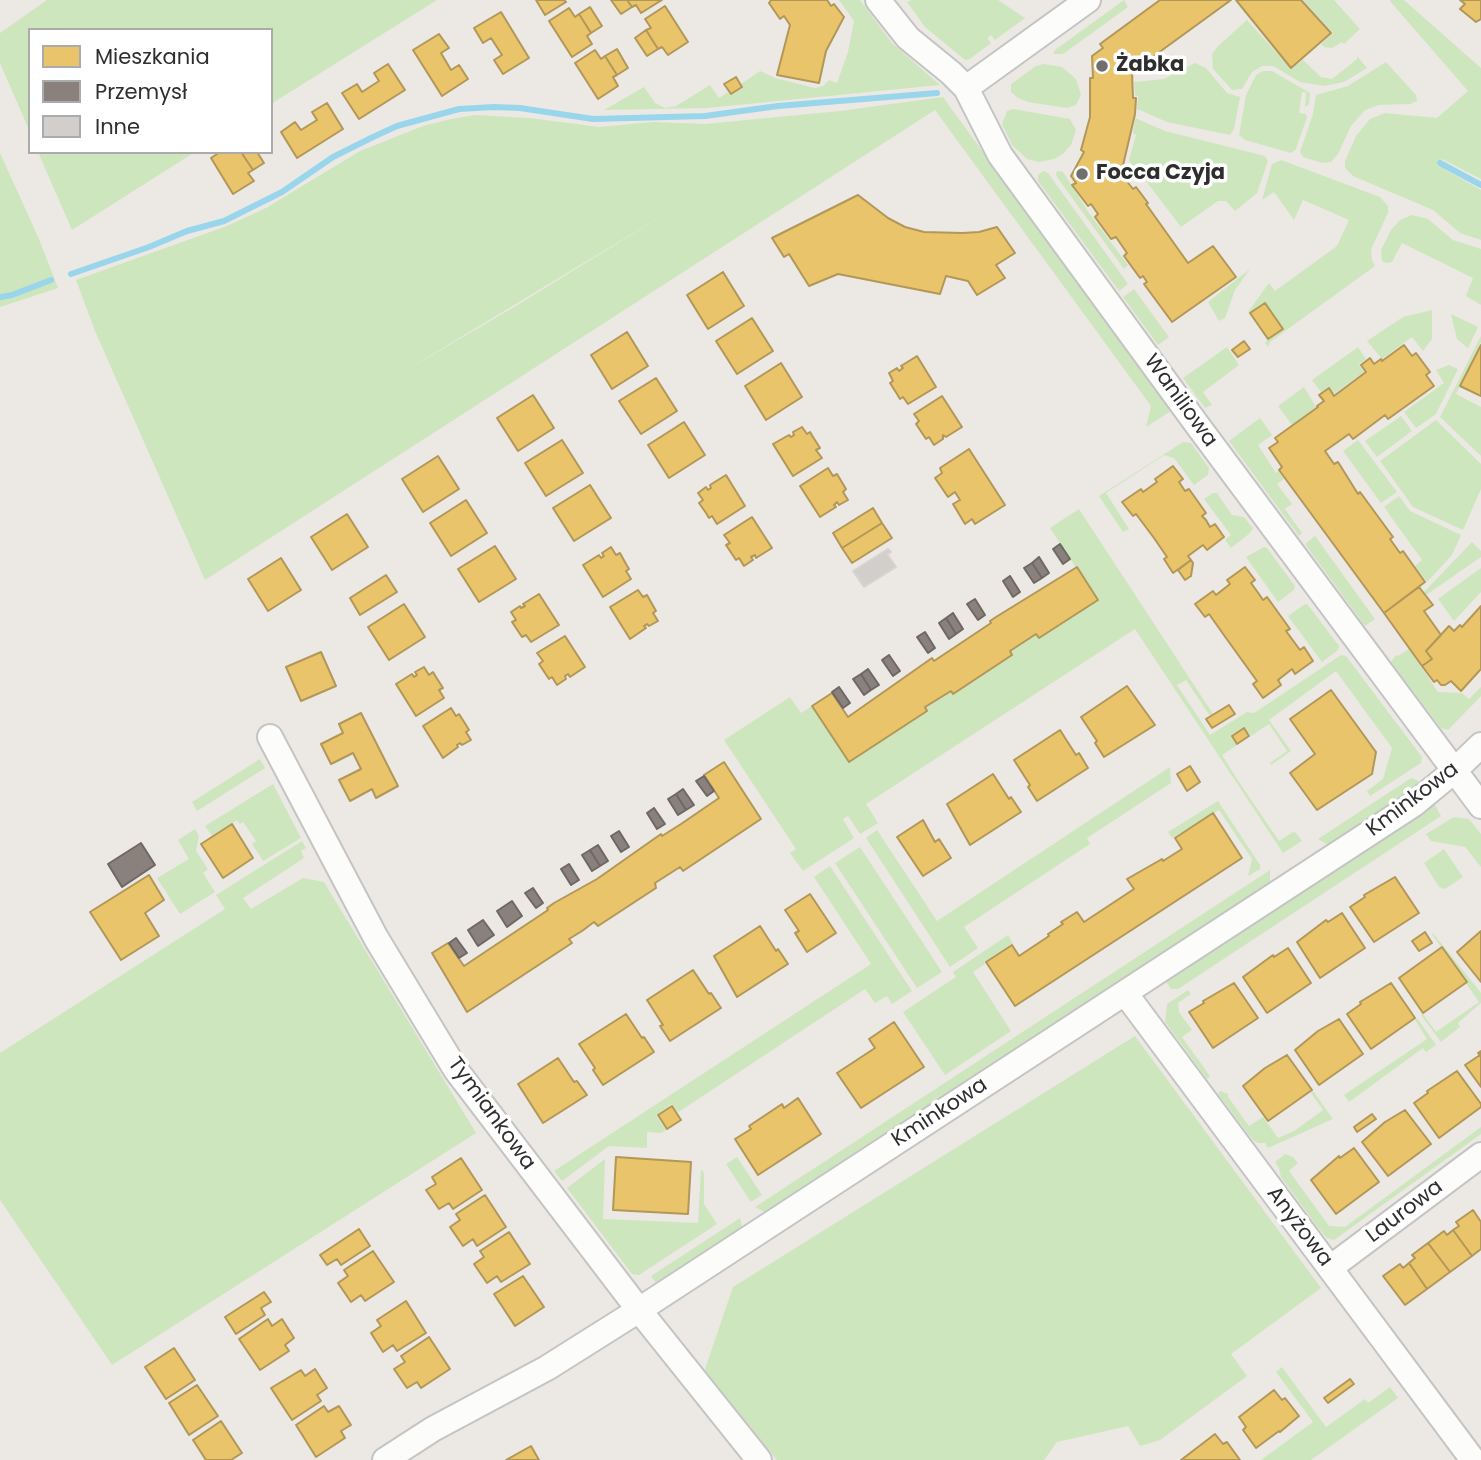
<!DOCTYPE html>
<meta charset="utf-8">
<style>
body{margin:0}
#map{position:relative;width:1481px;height:1460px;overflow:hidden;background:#ece8e4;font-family:Poppins,sans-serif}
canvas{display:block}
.legend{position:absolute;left:28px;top:28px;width:245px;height:126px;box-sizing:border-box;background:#fff;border:2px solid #ababab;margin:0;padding:9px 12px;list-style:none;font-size:21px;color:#2e2e2e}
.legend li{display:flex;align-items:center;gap:14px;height:35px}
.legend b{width:35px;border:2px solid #ababab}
</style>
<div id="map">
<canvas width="1481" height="1460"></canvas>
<ul class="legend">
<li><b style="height:19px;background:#e9c46a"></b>Mieszkania</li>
<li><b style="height:19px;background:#8a817c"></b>Przemysł</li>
<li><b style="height:19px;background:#d1cecb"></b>Inne</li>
</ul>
</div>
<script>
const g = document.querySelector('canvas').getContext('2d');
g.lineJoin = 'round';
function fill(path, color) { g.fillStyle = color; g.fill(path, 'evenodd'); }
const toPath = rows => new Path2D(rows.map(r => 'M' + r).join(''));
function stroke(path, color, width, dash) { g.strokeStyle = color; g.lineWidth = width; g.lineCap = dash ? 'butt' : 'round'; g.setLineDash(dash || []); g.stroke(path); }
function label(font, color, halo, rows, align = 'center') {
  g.font = font + ' Poppins,sans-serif'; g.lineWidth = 7; g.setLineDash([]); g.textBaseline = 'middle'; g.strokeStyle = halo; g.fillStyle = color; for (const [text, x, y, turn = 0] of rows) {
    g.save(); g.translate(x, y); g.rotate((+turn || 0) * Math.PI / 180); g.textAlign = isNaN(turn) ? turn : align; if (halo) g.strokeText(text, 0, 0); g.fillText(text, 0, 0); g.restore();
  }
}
const green = toPath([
 [47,0,437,0,271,104,271,30,30,30,30,132,0,63,0,33],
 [839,0,860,0,892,43,940,85,707,108,604,110,644,87,655,103,665,108,676,106,710,85,719,98,728,92,731,95,743,87,741,84,760,71,775,78,815,88,823,86,829,80,837,83,848,52,854,21],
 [912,0,998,0,1025,18,995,40,991,35,987,38,991,43,970,59,965,60,925,27,907,2],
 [1124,0,1128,7,1063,54,1053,54,1055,50],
 [1303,0,1334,0,1360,29,1344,44,1342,42,1332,48,1324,47,1321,44,1333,33],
 [1389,0,1404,0,1481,68,1481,179,1442,159,1437,165,1481,190,1481,240,1460,233,1433,210,1353,176,1345,168,1345,161,1356,136,1370,119,1385,113,1437,118,1468,91],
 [1247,20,1291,69,1303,60,1321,77,1332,79,1357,59,1357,56,1367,68,1344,82,1324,86,1300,82,1273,66,1262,66,1252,72,1242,89,1232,90,1213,69,1212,54,1218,46],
 [1386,62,1416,95,1417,101,1410,104,1379,105,1365,110,1351,126,1338,154,1331,162,1322,163,1303,157,1300,152,1313,114,1316,95,1348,86],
 [1195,63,1206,68,1227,93,1240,97,1234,129,1230,135,1167,122,1137,109,1138,96,1135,95,1134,82,1164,79],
 [1044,64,1062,67,1076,79,1081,95,1076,105,1067,108,1028,102,1018,98,1011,92,1011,84,1036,66],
 [1263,71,1272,71,1310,93,1309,104,1305,107,1306,92,1302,92,1299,113,1306,114,1307,117,1296,149,1291,153,1245,140,1239,135,1246,95,1256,75],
 [943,97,1171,411,1146,427,1151,406,935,110,205,580,95,331,76,280,227,226,266,208,360,151,423,126,451,119,475,115,530,118,599,127,652,122,705,124,840,111],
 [670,211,514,307,403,372],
 [1013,109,1070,119,1076,130,1071,145,1063,154,1054,159,1039,162,1027,159,1012,145,1002,124,1007,111],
 [1135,118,1165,131,1265,156,1268,161,1257,193,1235,211,1226,201,1218,201,1181,227,1139,172,1148,163,1133,174,1131,171,1133,167,1129,160,1136,135,1133,133],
 [38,152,195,152,72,230],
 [0,153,39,239,58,288,0,307],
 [1281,160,1380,197,1388,206,1388,213,1371,249,1372,260,1375,266,1270,342,1268,347,1265,343,1268,338,1282,329,1248,312,1269,283,1275,291,1337,246,1349,220,1303,200,1294,220,1274,192,1262,200,1272,164],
 [1043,171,1048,173,1128,284,1119,291,1038,181,1038,175],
 [1057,171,1063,172,1089,213,1128,265,1124,269,1059,180,1056,175],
 [1412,215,1428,219,1453,240,1481,249,1481,305,1466,296,1473,278,1402,243,1392,262,1386,263,1382,261,1381,250,1391,230,1400,220],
 [1250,269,1235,290,1225,318,1219,321,1208,302],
 [1134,289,1169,337,1158,345,1123,297],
 [1432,310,1432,339,1423,351,1412,337,1382,359,1367,341,1403,317],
 [1451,314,1478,327,1468,348,1457,339],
 [1481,336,1481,342,1456,394,1481,407,1481,456,1440,417],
 [1227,347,1239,365,1203,392,1212,405,1205,408,1183,378],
 [1358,347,1366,359,1359,364,1364,372,1334,394,1329,387,1321,392,1312,380],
 [1449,365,1458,369,1436,414,1416,428,1404,412,1444,383,1436,370],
 [1304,387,1316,407,1292,425,1278,406],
 [1401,416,1412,431,1377,457,1365,441],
 [1260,418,1272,435,1258,445,1276,473,1278,471,1284,479,1277,484,1292,504,1285,509,1302,533,1299,536,1229,441],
 [1436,420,1481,464,1481,489,1463,530,1413,507,1380,461],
 [1358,440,1397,492,1381,503,1343,451],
 [1183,442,1191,443,1209,468,1208,475,1194,485,1174,458,1164,455,1106,493,1129,529,1123,532,1099,496],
 [1213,493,1217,493,1232,515,1244,517,1253,528,1249,534,1231,548,1225,540,1231,535,1204,499],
 [1399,496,1410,511,1461,535,1452,555,1427,582,1415,566,1422,560,1384,507],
 [1079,509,1213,714,1210,716,1186,680,1177,685,1210,735,1247,712,1254,713,1341,655,1346,656,1422,757,1421,763,1370,796,1367,791,1383,779,1392,748,1336,671,1269,720,1291,751,1271,765,1270,763,1287,751,1269,724,1251,736,1244,727,1231,735,1237,745,1222,755,1239,782,1279,841,1293,832,1296,833,1302,841,1283,853,1135,629,866,804,878,823,860,834,848,816,843,819,854,838,803,871,790,853,796,849,724,740,790,697,801,713,812,706,849,762,869,749,927,711,925,707,951,691,953,694,1012,655,1010,651,1036,634,1039,638,1097,600,1050,528],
 [1315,536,1375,619,1365,626,1305,544],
 [1472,542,1481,551,1481,557,1426,595,1424,592],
 [1264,547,1267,548,1295,586,1294,590,1278,602,1246,557],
 [1481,568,1481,592,1454,621,1438,599],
 [1305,604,1308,605,1339,646,1338,650,1322,662,1288,616],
 [1409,649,1438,692,1462,693,1469,699,1481,687,1481,696,1448,730,1441,728,1391,662,1396,655,1398,656],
 [260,759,265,768,197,811,192,802],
 [1170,767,1171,783,1087,838,1090,844,964,927,978,948,950,967,866,838,877,830,937,921],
 [1411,778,1417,780,1423,788,1330,846,1318,839],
 [273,784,301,838,263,861,252,844,256,841,243,822,240,824,237,820,212,836,205,826],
 [1218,801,1260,865,1260,869,1248,876,1252,859,1219,810,1172,838,1168,832],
 [1434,803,1441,816,1178,989,1171,989,1165,980],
 [1454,817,1469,819,1481,834,1481,867,1465,847,1431,841,1426,834],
 [195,829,199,836,196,851,208,869,203,873,215,892,180,914,157,878,189,859,178,840],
 [302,841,306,848,301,851,304,858,243,898,251,909,303,878,324,882,476,1133,112,1365,0,1200,0,1053,225,909,216,895],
 [860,847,942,972,917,988,835,863],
 [1444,849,1463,877,1445,889,1439,887,1424,863],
 [830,866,912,991,892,1004,887,996,875,1003,865,989,680,1111,678,1112,672,1104,656,1115,666,1130,661,1133,647,1132,647,1148,609,1146,562,1181,554,1171,871,964,814,877],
 [1270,870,1270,886,766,1213,755,1207],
 [1433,933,1481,993,1481,1003,1458,1023,1460,1027,1441,1042,1421,1015,1423,1014,1436,1032,1479,1002,1432,934],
 [1008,935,1013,943,984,962,985,964,973,972,1011,1031,945,1075,903,1012,956,977,953,972],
 [1188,990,1191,994,1178,1003,1179,1012,1192,1030,1182,1037,1210,1076,1207,1079,1165,1022,1167,1004],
 [1417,1018,1436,1045,1426,1052,1423,1048,1349,1102,1344,1095,1427,1039,1415,1020],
 [1135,1036,1321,1288,1231,1354,1247,1376,1160,1440,1140,1446,1128,1426,1057,1442,1044,1460,777,1460,704,1372,733,1287],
 [1220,1091,1228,1094,1228,1097,1249,1126,1263,1117,1278,1138,1294,1131,1323,1110,1311,1093,1313,1091,1333,1119,1268,1148,1265,1143,1258,1143,1252,1139,1218,1094],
 [1481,1127,1481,1134,1334,1240,1327,1238,1319,1229,1281,1177,1279,1168,1275,1162,1285,1154,1293,1157,1298,1163,1289,1171,1327,1223,1329,1226,1345,1227],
 [737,1157,762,1195,751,1202,726,1164],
 [605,1159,603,1219,698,1223,701,1169,704,1173,704,1204,717,1224,639,1275,632,1274,567,1188],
 [740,1218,742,1227,740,1232,659,1287,651,1276],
 [1282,1367,1326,1427,1365,1399,1368,1403,1390,1387,1398,1398,1311,1460,1261,1460,1313,1422,1276,1372]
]);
const homes = toPath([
 [536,0,564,0,566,2,545,15,536,0],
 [611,0,627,0,632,7,621,14,611,0],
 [627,0,662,0,641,13,636,5,632,7,627,0],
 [771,0,827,0,831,6,834,4,844,17,826,51,819,83,777,75,790,25,784,16,780,19,769,3,771,0],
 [1160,0,1231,0,1132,72,1133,98,1136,98,1135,114,1121,174,1133,189,1136,187,1148,203,1146,204,1188,263,1213,246,1236,277,1172,322,1144,284,1147,282,1143,276,1140,278,1124,256,1127,253,1116,237,1111,239,1095,217,1098,214,1091,204,1088,206,1072,185,1076,183,1071,176,1084,152,1081,150,1090,117,1090,78,1093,78,1092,56,1103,48,1100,44,1160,0],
 [1236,0,1301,0,1331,33,1291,68,1236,0],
 [1460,0,1481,0,1481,19,1476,22,1460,9,1465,4,1460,0],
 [665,6,688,42,668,55,662,47,658,49,646,30,651,28,645,19,665,6],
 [590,7,602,26,591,33,579,14,590,7],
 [569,8,575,17,579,14,591,33,587,36,592,44,572,57,549,21,569,8],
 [501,12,529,58,503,74,494,60,502,55,491,38,483,43,474,28,501,12],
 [646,30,658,49,647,56,635,38,646,30],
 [439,34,449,48,441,53,451,70,459,65,468,79,442,96,413,50,439,34],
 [617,49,628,68,617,75,605,56,617,49],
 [595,50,601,59,605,56,617,75,613,77,618,86,598,99,575,63,595,50],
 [388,64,405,90,359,119,342,93,357,84,362,92,379,81,374,73,388,64],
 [736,77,742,87,731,94,724,84,736,77],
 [327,103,343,129,297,158,281,132,295,122,301,130,317,120,312,112,327,103],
 [220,152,241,152,253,170,248,173,254,181,233,194,211,158,220,152],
 [241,152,257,152,264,163,253,170,241,152],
 [858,195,888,218,905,227,924,232,962,233,979,232,997,227,1015,253,996,265,1005,278,977,295,968,281,946,276,940,294,838,274,809,286,789,254,784,257,772,238,858,195],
 [723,272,744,306,708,329,687,295,723,272],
 [1265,303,1283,329,1268,339,1250,313,1265,303],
 [752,318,773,351,737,374,716,341,752,318],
 [627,332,648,366,612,389,591,355,627,332],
 [1244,341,1250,349,1238,357,1232,350,1244,341],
 [1404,345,1412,356,1416,353,1430,372,1426,375,1434,386,1388,419,1385,415,1353,439,1349,434,1325,451,1334,464,1338,462,1358,494,1360,492,1393,537,1390,539,1400,553,1403,551,1425,582,1384,613,1279,470,1282,467,1269,448,1278,442,1275,438,1318,407,1317,406,1324,401,1319,395,1329,388,1334,396,1366,372,1361,365,1370,358,1374,364,1381,359,1382,361,1404,345],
 [1481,345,1481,396,1460,386,1481,345],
 [917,356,936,387,908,404,903,397,900,399,897,394,890,383,893,381,889,373,897,368,899,371,903,368,901,366,917,356],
 [781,363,802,397,766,420,745,386,781,363],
 [656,378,677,411,641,434,619,401,656,378],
 [533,395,554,428,518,451,497,418,533,395],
 [942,396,962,427,946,437,943,435,943,439,934,445,929,437,926,439,916,424,919,421,914,414,942,396],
 [684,422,705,455,669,478,648,445,684,422],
 [802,427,807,434,810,432,813,437,820,448,816,450,822,458,793,476,773,444,789,435,791,437,794,435,793,432,802,427],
 [562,440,583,473,546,496,525,463,562,440],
 [969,449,1005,505,975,524,972,519,965,524,953,504,960,500,955,492,948,497,935,478,942,473,940,468,969,449],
 [438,456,459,489,423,512,402,479,438,456],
 [1173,466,1183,479,1179,482,1185,491,1189,489,1206,513,1202,516,1206,520,1210,527,1215,524,1224,537,1207,550,1203,545,1188,556,1191,560,1173,573,1164,559,1167,557,1154,538,1136,514,1133,516,1122,502,1141,489,1143,492,1157,482,1155,479,1173,466],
 [828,468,833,476,837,474,846,489,843,492,848,500,839,505,837,502,834,505,836,507,820,517,800,486,828,468],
 [726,475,745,506,717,524,712,516,709,518,706,513,699,503,703,500,698,493,706,487,708,490,711,488,710,485,726,475],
 [590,485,611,518,574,541,553,508,590,485],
 [466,500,487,533,451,556,430,523,466,500],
 [873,508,882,523,842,548,833,533,873,508],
 [347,514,368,547,332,570,311,537,347,514],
 [752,517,772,548,756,558,755,555,751,557,753,560,744,566,739,558,736,560,726,545,730,543,724,535,752,517],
 [882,523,892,538,852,563,842,548,882,523],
 [495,546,516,579,479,602,458,569,495,546],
 [611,547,616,555,620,553,626,564,629,569,626,571,631,579,603,597,583,565,599,555,601,558,604,556,602,553,611,547],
 [281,558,301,590,268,611,248,579,281,558],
 [1191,560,1193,563,1191,576,1185,580,1178,570,1191,560],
 [1077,567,1098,600,1039,638,1036,634,1010,651,1012,655,953,694,951,691,925,707,927,711,849,762,812,706,832,693,848,717,932,658,934,661,991,623,990,621,996,617,1077,567],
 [1245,567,1255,580,1251,583,1259,594,1263,600,1267,597,1290,629,1286,631,1300,650,1304,647,1313,661,1295,674,1292,669,1278,680,1281,685,1263,698,1253,684,1257,681,1226,638,1209,614,1205,617,1195,604,1213,591,1216,595,1230,584,1227,580,1245,567],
 [386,575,397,592,360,615,350,598,386,575],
 [1419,587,1433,605,1424,611,1441,635,1426,651,1432,659,1422,666,1384,613,1419,587],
 [638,590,643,597,647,595,656,611,653,613,658,621,649,626,647,624,644,626,646,628,630,639,610,607,638,590],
 [539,594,559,625,531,642,526,635,522,637,512,622,516,620,511,612,520,606,521,608,525,606,523,604,539,594],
 [404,604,425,637,389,660,368,627,404,604],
 [1481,606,1481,669,1461,691,1451,681,1445,685,1441,685,1437,680,1434,682,1422,666,1432,659,1426,651,1449,626,1454,631,1460,625,1462,627,1481,606],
 [565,636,585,667,570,677,568,674,565,676,566,679,557,685,552,677,549,679,539,664,543,661,537,653,565,636],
 [321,652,336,686,301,701,286,667,321,652],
 [424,667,429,675,433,672,436,677,443,688,439,690,444,698,416,716,396,684,412,674,414,677,417,675,415,672,424,667],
 [1127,686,1155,725,1104,757,1095,743,1097,741,1081,717,1127,686],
 [1331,690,1376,752,1372,774,1317,810,1290,773,1315,754,1290,719,1331,690],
 [1229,705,1235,714,1212,728,1206,719,1229,705],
 [451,708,456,716,459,714,466,725,469,730,466,732,471,740,462,745,460,743,457,745,458,747,443,758,423,726,451,708],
 [361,713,398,786,376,798,372,789,350,801,339,780,361,769,353,753,331,764,321,744,343,733,339,724,361,713],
 [1244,728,1249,736,1237,744,1232,736,1244,728],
 [1060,730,1076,755,1079,753,1088,768,1037,801,1028,787,1030,785,1014,760,1060,730],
 [724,762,761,819,683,871,680,867,655,883,656,888,598,926,594,922,582,931,569,939,572,943,467,1012,432,953,448,943,464,966,548,910,547,908,554,903,597,879,661,834,662,836,681,824,719,798,704,775,724,762],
 [1190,766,1200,782,1187,791,1177,774,1190,766],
 [993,774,1009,799,1011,797,1021,812,970,845,947,804,993,774],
 [1213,813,1242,858,1015,1006,986,962,1012,945,1019,956,1049,936,1048,934,1063,924,1061,922,1077,912,1084,922,1134,889,1127,879,1162,859,1163,861,1182,849,1175,838,1213,813],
 [923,820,935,842,939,839,951,858,923,876,897,837,923,820],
 [232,824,253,858,223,878,201,844,232,824],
 [149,875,164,900,145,913,159,936,121,960,90,912,149,875],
 [1395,877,1419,913,1374,942,1350,907,1365,897,1364,895,1395,877],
 [810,894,836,933,807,952,795,933,799,931,785,910,810,894],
 [1342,913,1365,948,1320,978,1297,942,1326,920,1328,922,1342,913],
 [760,926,776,951,778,949,788,964,737,997,714,956,760,926],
 [1481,931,1481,982,1457,952,1481,931],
 [1425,932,1432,943,1419,951,1412,941,1425,932],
 [1442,947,1467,982,1423,1013,1399,978,1442,947],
 [1288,948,1311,983,1267,1013,1243,977,1273,955,1274,957,1288,948],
 [693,970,709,994,711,993,721,1008,670,1041,660,1026,663,1025,647,1000,693,970],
 [1234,983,1258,1018,1213,1048,1189,1012,1204,1003,1203,1001,1234,983],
 [1391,983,1415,1018,1371,1049,1347,1014,1361,1004,1360,1002,1391,983],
 [626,1014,642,1038,644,1037,654,1052,603,1085,593,1070,595,1068,579,1044,626,1014],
 [1339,1019,1363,1054,1319,1085,1295,1050,1318,1031,1339,1019],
 [894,1022,924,1067,861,1108,837,1073,875,1048,869,1039,894,1022],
 [1481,1051,1481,1087,1465,1065,1480,1055,1478,1053,1481,1051],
 [1287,1055,1312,1090,1268,1121,1243,1086,1265,1068,1287,1055],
 [558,1058,574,1082,577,1081,587,1095,543,1123,518,1084,558,1058],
 [1457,1071,1481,1104,1481,1107,1439,1138,1414,1103,1428,1093,1427,1091,1457,1071],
 [798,1098,821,1134,758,1175,735,1139,751,1129,749,1126,782,1104,784,1108,798,1098],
 [672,1106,681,1120,667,1129,658,1115,672,1106],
 [1405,1110,1431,1144,1388,1176,1362,1142,1385,1122,1405,1110],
 [1372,1114,1376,1119,1357,1132,1354,1127,1372,1114],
 [1354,1148,1379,1182,1336,1214,1311,1180,1339,1156,1340,1158,1354,1148],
 [616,1157,691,1162,688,1214,613,1210,616,1157],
 [461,1158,482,1190,453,1209,449,1203,439,1209,426,1190,436,1184,432,1177,461,1158],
 [485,1195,506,1227,477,1246,473,1239,463,1246,450,1227,460,1220,456,1214,485,1195],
 [1473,1210,1481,1222,1481,1249,1472,1256,1453,1230,1459,1226,1456,1222,1473,1210],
 [359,1229,370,1246,341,1265,337,1259,327,1265,320,1255,359,1229],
 [1453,1230,1472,1256,1450,1272,1428,1243,1444,1231,1447,1235,1453,1230],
 [509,1232,530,1264,501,1282,497,1276,487,1283,474,1264,484,1257,480,1251,509,1232],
 [1428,1243,1450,1272,1427,1289,1409,1263,1415,1258,1412,1255,1428,1243],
 [373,1251,394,1282,365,1301,361,1295,351,1302,338,1283,348,1276,344,1270,373,1251],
 [1409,1263,1427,1289,1405,1305,1383,1276,1400,1264,1403,1268,1409,1263],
 [523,1276,544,1307,515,1326,494,1294,523,1276],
 [264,1292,271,1302,261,1308,265,1315,236,1334,225,1317,264,1292],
 [406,1301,426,1333,397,1351,393,1345,383,1352,371,1333,381,1326,377,1320,406,1301],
 [268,1319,272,1326,282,1319,294,1338,285,1345,289,1351,260,1370,239,1339,268,1319],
 [429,1337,450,1369,421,1388,417,1382,407,1388,394,1369,405,1362,401,1356,429,1337],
 [174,1348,195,1380,166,1399,145,1367,174,1348],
 [315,1369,327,1388,317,1395,321,1401,292,1420,271,1388,301,1370,305,1376,315,1369],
 [1350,1379,1354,1384,1328,1403,1324,1398,1350,1379],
 [197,1385,218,1416,189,1435,169,1403,197,1385],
 [1274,1390,1282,1400,1285,1398,1299,1416,1280,1432,1279,1431,1256,1448,1243,1430,1246,1427,1239,1417,1274,1390],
 [324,1406,328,1412,339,1406,351,1425,341,1431,345,1438,316,1457,296,1425,324,1406],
 [221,1421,242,1453,231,1460,206,1460,193,1440,221,1421],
 [1215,1434,1223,1444,1227,1442,1240,1460,1181,1460,1215,1434],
 [531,1446,539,1460,506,1460,531,1446]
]);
const industry = toPath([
 [1060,544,1070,559,1063,564,1053,549,1060,544],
 [1039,557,1049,573,1042,578,1032,563,1039,557],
 [1032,563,1042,578,1034,583,1024,568,1032,563],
 [1010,576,1020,592,1013,597,1003,581,1010,576],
 [975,599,985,615,978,620,967,604,975,599],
 [953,613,963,629,956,634,946,618,953,613],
 [946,618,956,634,949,639,939,623,946,618],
 [925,632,935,648,928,653,917,637,925,632],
 [889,655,900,671,893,676,882,660,889,655],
 [868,669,879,685,871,690,861,674,868,669],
 [861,674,871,690,864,695,853,679,861,674],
 [839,687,850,703,843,708,832,692,839,687],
 [704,776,714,791,707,796,696,781,704,776],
 [683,789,694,805,686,810,676,794,683,789],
 [676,794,686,810,678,815,668,799,676,794],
 [654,808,665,824,657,829,647,813,654,808],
 [619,831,629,847,621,852,611,836,619,831],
 [141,843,155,865,122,887,108,864,141,843],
 [598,845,608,861,600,866,590,850,598,845],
 [590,850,600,866,592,871,582,855,590,850],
 [569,864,579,880,571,885,561,869,569,864],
 [533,888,543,903,536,908,525,893,533,888],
 [512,901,522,916,507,927,497,911,512,901],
 [483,920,494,935,478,946,468,930,483,920],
 [456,938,467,953,459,958,449,943,456,938]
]);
const stream = toPath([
 [1440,163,1481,185],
 [71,274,149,247,187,231,224,221,282,192,333,157,373,137,397,126,459,109,494,107,520,108,593,119,705,116,778,106,937,93],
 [0,297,12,295,51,280]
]);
const building = toPath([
 [888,549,891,552,887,554,896,567,864,587,853,571,888,549]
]);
const street = toPath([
 [878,0,908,38,951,73,966,88,1000,155,1198,426,1481,806],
 [966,88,1088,0],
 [270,737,376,938,456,1070,639,1310,759,1460],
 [1125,993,1473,1460],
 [1330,1268,1481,1155],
 [385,1460,433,1429,547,1368,639,1310,1414,804,1454,771,1481,745]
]);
const markers = [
 [1102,66,7,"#706f6e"],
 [1082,174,7,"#706f6e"]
];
const poiNames = [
 ["Żabka",1116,66],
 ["Focca Czyja",1096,174]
];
const streetNames = [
 ["Waniliowa",1180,401,54],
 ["Kminkowa",1413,800,-37],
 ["Kminkowa",940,1113,-33],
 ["Tymiankowa",491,1114,54],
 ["Laurowa",1405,1212,-37],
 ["Anyżowa",1299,1227,53]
];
fill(green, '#cee6be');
fill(homes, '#e9c46a');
stroke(homes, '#b19758', 2);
fill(industry, '#8a817c');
stroke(industry, '#6e6865', 2);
stroke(stream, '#99d6ec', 6);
fill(building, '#d1cecb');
stroke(building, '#d7d4d0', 2);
stroke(street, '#c5c4c5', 28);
stroke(street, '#fcfcfb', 24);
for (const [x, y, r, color] of markers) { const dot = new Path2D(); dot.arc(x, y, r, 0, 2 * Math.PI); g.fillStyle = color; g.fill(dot); stroke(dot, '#fff', 2.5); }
label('bold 21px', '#2e2e2e', '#fff', poiNames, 'left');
label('21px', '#2e2e2e', '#fff', streetNames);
</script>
